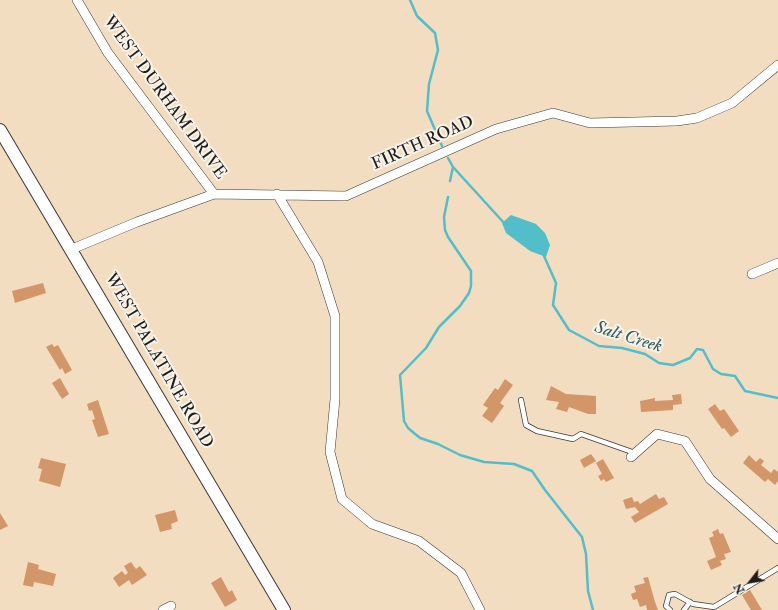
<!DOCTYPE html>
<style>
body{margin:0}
#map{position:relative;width:778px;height:610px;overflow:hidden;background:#f3ddc0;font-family:"IM FELL Double Pica",serif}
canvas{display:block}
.north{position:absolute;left:730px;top:562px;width:40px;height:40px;-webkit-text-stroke:3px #f7f3e8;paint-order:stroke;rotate:239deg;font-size:11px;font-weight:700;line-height:16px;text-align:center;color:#1c1c1c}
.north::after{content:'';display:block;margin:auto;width:14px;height:18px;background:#1c1c1c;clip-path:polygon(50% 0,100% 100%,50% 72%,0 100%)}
</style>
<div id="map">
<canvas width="778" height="610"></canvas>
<div class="north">N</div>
</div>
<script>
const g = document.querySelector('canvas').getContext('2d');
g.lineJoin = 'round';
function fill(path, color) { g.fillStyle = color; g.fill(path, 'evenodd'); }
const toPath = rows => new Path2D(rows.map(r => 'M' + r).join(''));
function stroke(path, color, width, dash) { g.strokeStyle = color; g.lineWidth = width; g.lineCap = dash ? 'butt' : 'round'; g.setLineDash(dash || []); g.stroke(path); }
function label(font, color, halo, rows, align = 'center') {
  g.font = font + ' "IM FELL Double Pica",serif'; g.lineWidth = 4; g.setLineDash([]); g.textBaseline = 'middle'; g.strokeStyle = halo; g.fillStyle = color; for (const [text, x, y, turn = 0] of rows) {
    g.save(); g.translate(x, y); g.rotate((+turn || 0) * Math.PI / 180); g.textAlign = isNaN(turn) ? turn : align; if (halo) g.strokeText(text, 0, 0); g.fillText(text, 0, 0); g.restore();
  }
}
const water = toPath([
 [511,215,536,224,545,233,550,245,546,257,530,251,506,233,502,223]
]);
const stream = toPath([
 [410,0,417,16,435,33,438,50,429,84,427,111,442,146],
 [448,158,453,167,505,224],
 [450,181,453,167],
 [448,197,444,217,445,230,448,237,471,271,471,286,469,293,460,306,439,327,426,348,400,375,404,421,408,428,420,438,438,444,460,455,484,462,514,464,532,471,545,490,582,537,586,554,588,591,593,610],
 [544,256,556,283,553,305,569,330,599,346,622,348,645,354,659,363,673,365,690,358,697,349,703,350,713,369,721,374,735,376,745,391,778,398]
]);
const building = toPath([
 [43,283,46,293,15,303,12,291],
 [52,344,54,347,58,345,72,370,65,374,62,368,60,370,46,347],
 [60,378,69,394,62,399,52,383],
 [505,379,513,385,500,403,504,406,492,423,482,416,488,408,483,405,495,388,498,390],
 [551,386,566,394,596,396,596,414,588,414,569,407,567,412,556,409,559,402,546,400],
 [681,394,682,404,673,405,673,410,641,412,640,401,655,398,655,401,673,400,672,395],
 [98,400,109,434,98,437,92,420,95,419,92,410,89,411,87,404],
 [715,404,720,411,724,409,739,431,731,437,724,428,722,429,708,409],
 [591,454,596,461,584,468,580,460],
 [749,455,756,462,760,458,764,461,761,465,771,473,774,469,778,472,778,481,775,485,768,479,765,482,743,463],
 [41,458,66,464,60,487,39,481,42,469,38,468],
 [603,459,614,478,606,482,604,479,601,481,598,476,602,474,596,463],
 [656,494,659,499,664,497,668,504,635,523,631,517,639,512,635,507,626,509,623,500,632,497,634,502,638,501,640,504],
 [175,510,178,521,171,524,172,529,160,532,155,515],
 [0,513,8,526,0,530],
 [718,529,720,534,723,533,731,552,724,554,726,559,720,561,722,565,711,570,707,561,716,557,709,538,714,536,712,532],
 [28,562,39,565,38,569,56,574,53,586,34,582,33,587,23,585],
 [131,562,136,569,140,566,147,575,132,585,129,580,119,587,113,578,122,571,125,575,128,573,124,566],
 [221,577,229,592,232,590,237,600,225,607,211,583],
 [648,577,655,602,658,610,647,610,646,605,640,607,637,599,633,600,631,594,636,592,634,586,645,583,643,578],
 [750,590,762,610,751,610,742,595]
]);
const lane = toPath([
 [521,400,526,425,537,431,573,439,581,434,635,453],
 [670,610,666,606,669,595,675,594,693,604,714,607,778,568],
 [684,610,690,602]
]);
const street = toPath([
 [77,0,108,53,214,194],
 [277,194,318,262,335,316,335,399,330,452,342,499,372,524,419,541,461,573,480,610],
 [72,249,137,222,214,194,346,196,496,129,553,113,590,123,677,121,697,118,732,103,778,65],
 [752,274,778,263],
 [631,457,657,434,685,441,710,479,778,539],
 [163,610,171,606]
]);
const secondary = toPath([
 [0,130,284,610]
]);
const streetNames = [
 ["WEST DURHAM DRIVE",164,98,54],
 ["FIRTH ROAD",423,144,-24],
 ["WEST PALATINE ROAD",158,361,60]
];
const waterNames = [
 ["Salt Creek",628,338,17]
];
fill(water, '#51bec9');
stroke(stream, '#51bec9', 2.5);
fill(building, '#d29669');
stroke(lane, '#3c3935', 6);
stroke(street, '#3c3935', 10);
stroke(secondary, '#3c3935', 14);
stroke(lane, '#fff', 4.5);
stroke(street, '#fff', 9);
stroke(secondary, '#fff', 12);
label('17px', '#1c1c1c', '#f7f3e8', streetNames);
label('italic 18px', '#315d61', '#f7f3e8', waterNames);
</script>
